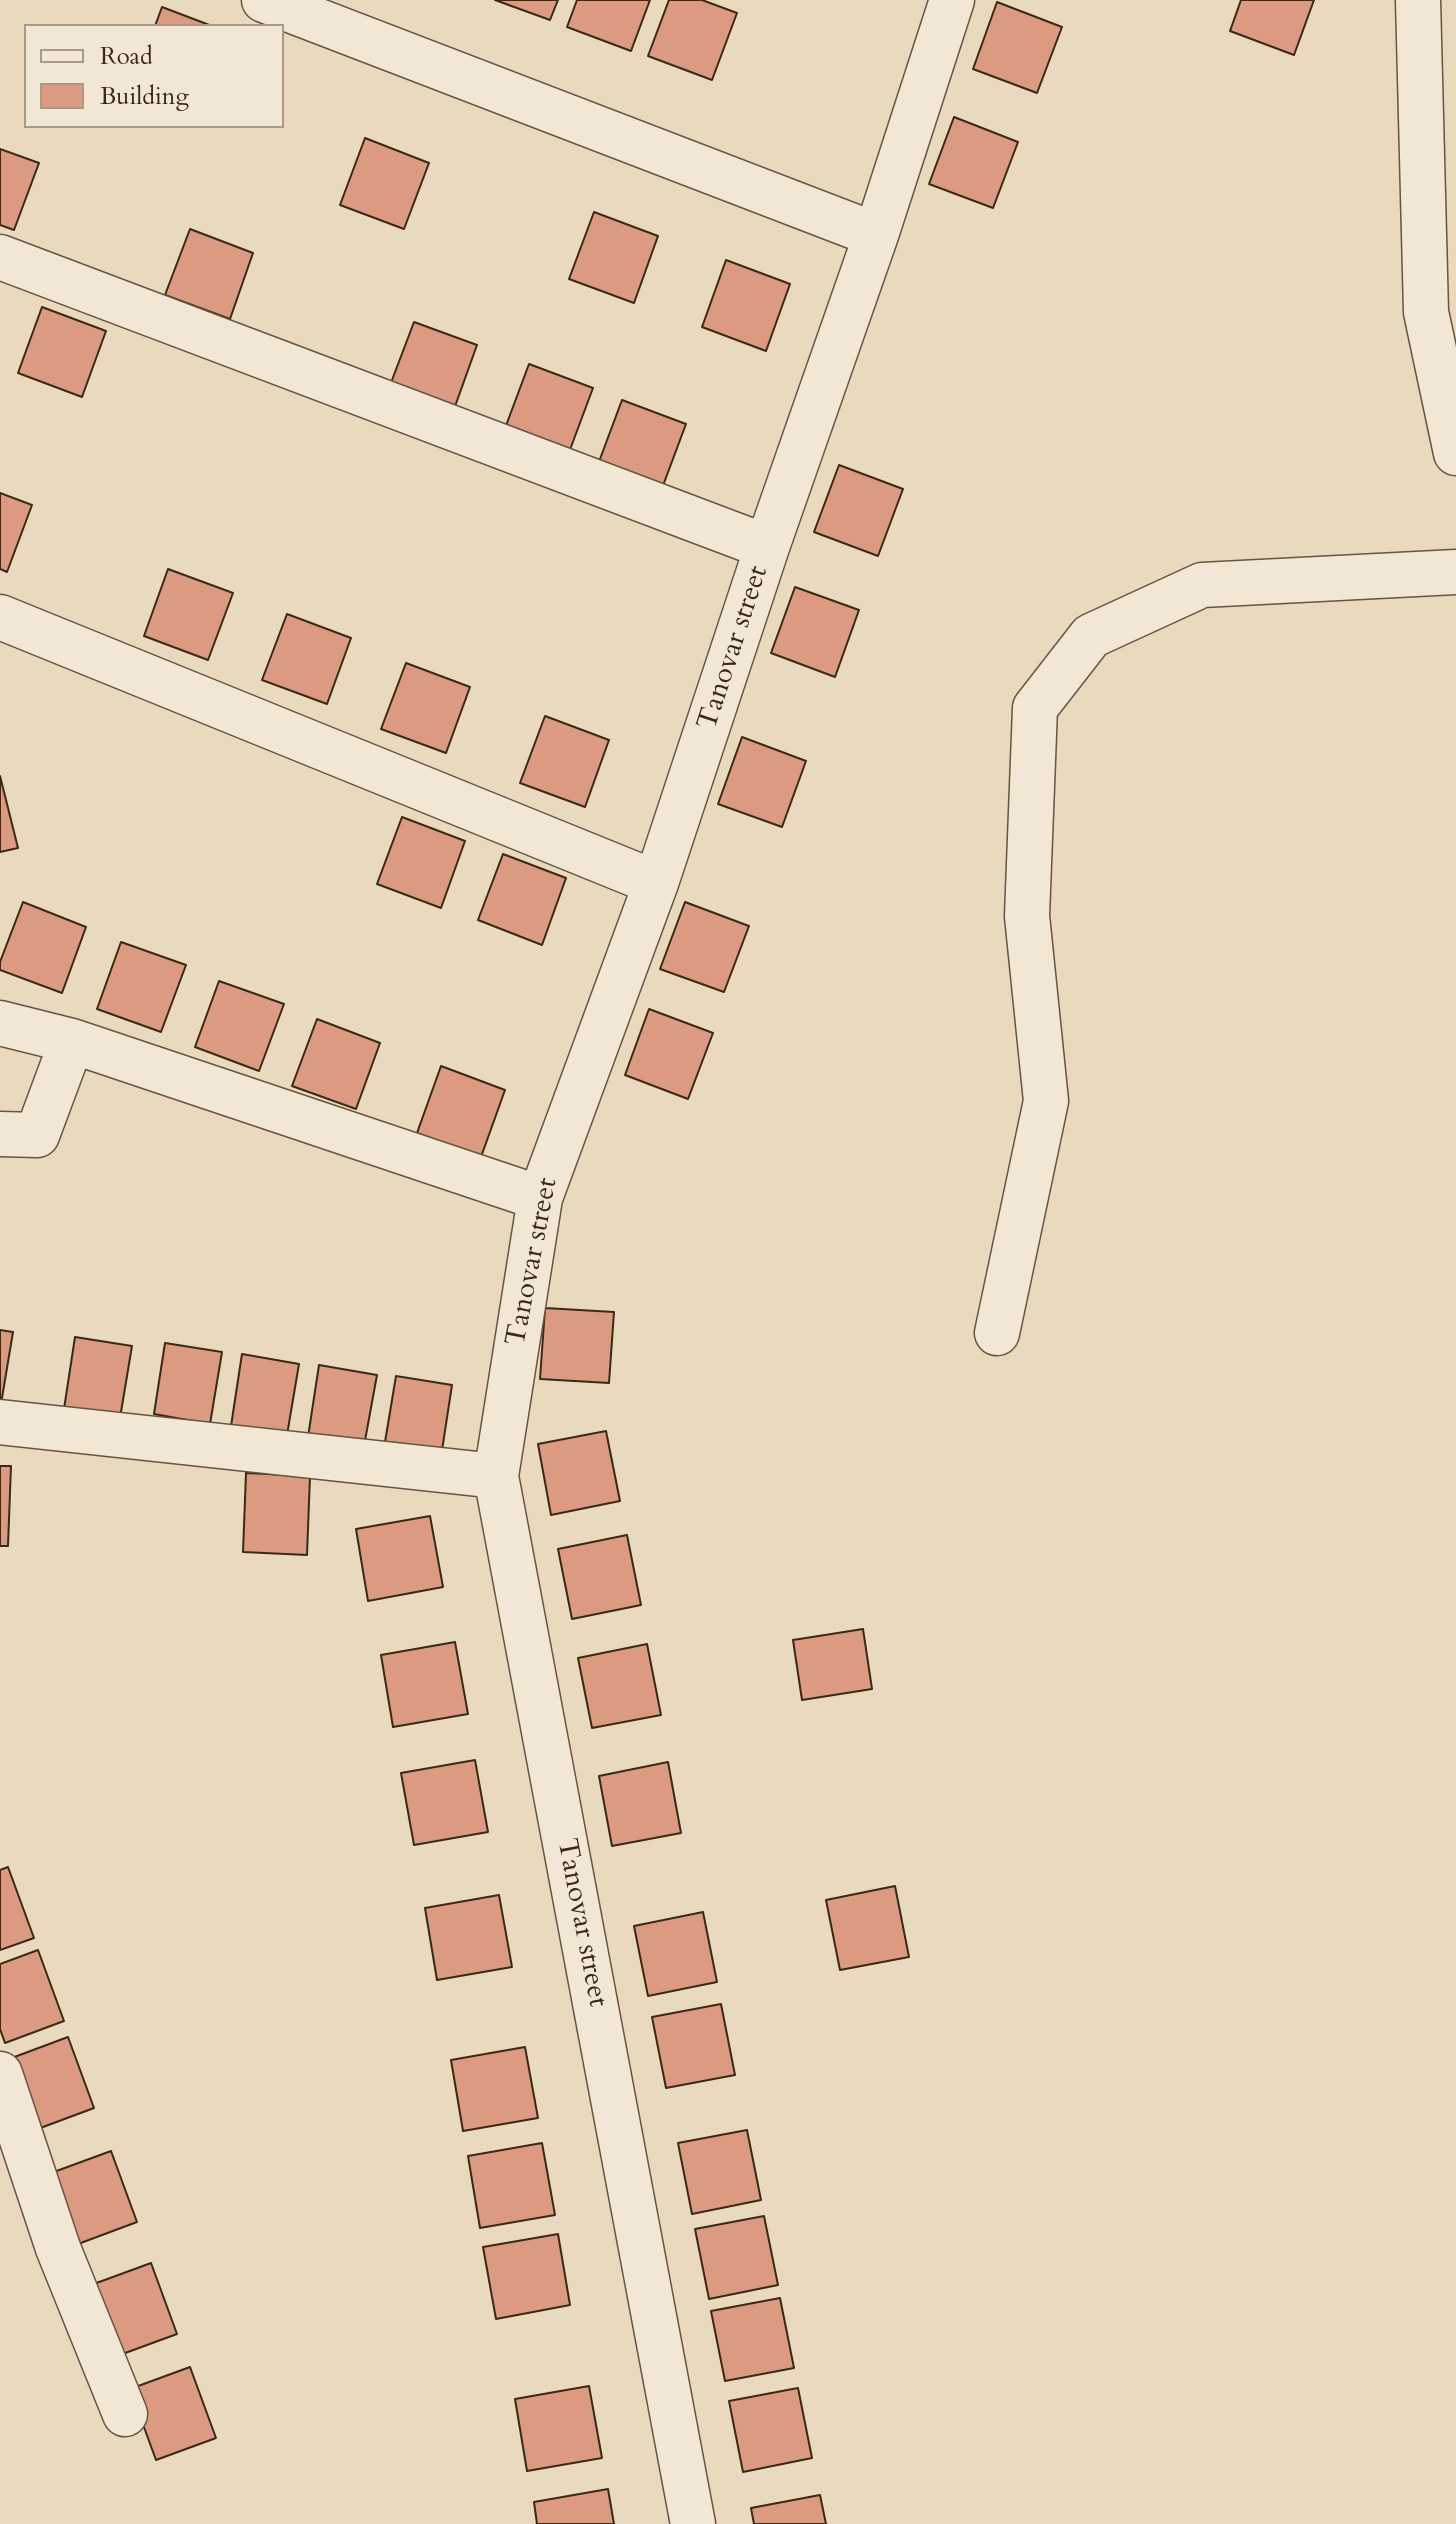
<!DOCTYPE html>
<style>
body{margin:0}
#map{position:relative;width:1456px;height:2524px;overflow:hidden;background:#e9dabd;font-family:Cardo,serif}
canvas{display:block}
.legend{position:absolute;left:24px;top:24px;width:260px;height:104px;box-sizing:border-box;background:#f1e7d4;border:2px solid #a79b88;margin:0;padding:10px 14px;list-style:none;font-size:24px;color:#382a17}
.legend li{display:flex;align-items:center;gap:16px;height:40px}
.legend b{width:40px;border:2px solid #a79b88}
</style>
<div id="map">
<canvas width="1456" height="2524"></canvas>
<ul class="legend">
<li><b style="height:10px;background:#f1e7d4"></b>Road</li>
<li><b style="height:22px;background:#dc9a80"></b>Building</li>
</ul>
</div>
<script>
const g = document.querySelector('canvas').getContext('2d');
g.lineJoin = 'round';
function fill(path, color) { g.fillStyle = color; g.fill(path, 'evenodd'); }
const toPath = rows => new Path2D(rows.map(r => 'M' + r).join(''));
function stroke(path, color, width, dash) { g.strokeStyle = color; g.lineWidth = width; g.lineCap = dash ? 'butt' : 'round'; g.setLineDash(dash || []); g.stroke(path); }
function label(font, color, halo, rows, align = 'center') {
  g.font = font + ' Cardo,serif'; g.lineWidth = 8; g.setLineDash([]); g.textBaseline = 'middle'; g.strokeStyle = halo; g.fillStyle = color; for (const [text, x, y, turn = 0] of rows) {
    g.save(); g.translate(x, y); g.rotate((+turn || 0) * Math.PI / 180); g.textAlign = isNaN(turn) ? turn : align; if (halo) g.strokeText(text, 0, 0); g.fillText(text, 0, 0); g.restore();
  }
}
const building = toPath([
 [495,0,558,0,550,20,495,0],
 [577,0,650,0,631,51,567,27,577,0],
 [669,0,702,0,737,13,712,80,648,56,669,0],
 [1241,0,1314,0,1294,55,1230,31,1241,0],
 [997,2,1062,27,1037,93,973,69,997,2],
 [162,7,212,26,155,26,162,7],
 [954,117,1018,142,993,208,929,184,954,117],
 [365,138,429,163,404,229,340,205,365,138],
 [0,149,39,163,14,230,0,225,0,149],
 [594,212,658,236,634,303,569,279,594,212],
 [190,229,253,253,230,319,165,295,190,229],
 [726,260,790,284,766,351,702,327,726,260],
 [42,307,106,331,82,397,18,373,42,307],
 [414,322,477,345,453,412,389,388,414,322],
 [529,364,593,388,568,455,504,431,529,364],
 [622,400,686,424,661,491,597,467,622,400],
 [839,465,903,489,878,556,814,532,839,465],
 [0,493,32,505,7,572,0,569,0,493],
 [168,569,233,593,208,660,144,636,168,569],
 [795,587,859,610,835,677,771,653,795,587],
 [287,614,351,638,327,704,262,680,287,614],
 [406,663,470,687,446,753,381,729,406,663],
 [545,716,609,740,585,807,520,783,545,716],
 [742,737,806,761,782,827,718,804,742,737],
 [0,776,18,848,0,852,0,776],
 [402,817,465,841,441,908,377,884,402,817],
 [503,854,566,878,542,945,478,920,503,854],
 [23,902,86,927,62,993,0,970,0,962,23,902],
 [685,902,749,926,724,992,660,969,685,902],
 [121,942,186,965,161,1032,97,1009,121,942],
 [219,981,284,1004,259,1071,195,1047,219,981],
 [649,1009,713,1033,688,1099,625,1075,649,1009],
 [317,1019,380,1043,356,1109,292,1086,317,1019],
 [441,1066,505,1090,481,1157,417,1133,441,1066],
 [545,1308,614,1312,609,1383,540,1379,545,1308],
 [0,1330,13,1332,1,1404,0,1403,0,1330],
 [75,1337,132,1346,120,1418,64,1409,75,1337],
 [165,1343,222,1352,210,1424,154,1414,165,1343],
 [242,1354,299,1364,287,1435,231,1426,242,1354],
 [319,1365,377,1375,364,1446,308,1437,319,1365],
 [396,1376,452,1385,441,1457,384,1448,396,1376],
 [606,1431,620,1501,551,1515,538,1444,606,1431],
 [0,1466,11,1466,8,1546,0,1546,0,1466],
 [246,1473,310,1476,307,1555,243,1552,246,1473],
 [430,1516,443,1587,368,1601,356,1529,430,1516],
 [627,1535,641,1605,572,1619,558,1549,627,1535],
 [863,1629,872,1689,802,1700,793,1640,863,1629],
 [455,1642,468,1714,393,1727,381,1655,455,1642],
 [647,1644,661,1715,592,1728,578,1658,647,1644],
 [475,1760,488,1832,414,1845,401,1773,475,1760],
 [668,1762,681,1833,612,1846,599,1776,668,1762],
 [8,1867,34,1938,0,1950,0,1870,8,1867],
 [895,1886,909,1957,840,1970,826,1900,895,1886],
 [499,1895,512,1967,437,1980,425,1908,499,1895],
 [703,1912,717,1982,648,1996,634,1926,703,1912],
 [38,1950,64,2021,5,2043,0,2029,0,1964,38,1950],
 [721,2004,735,2075,666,2088,652,2017,721,2004],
 [68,2037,94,2108,35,2130,9,2059,68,2037],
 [525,2047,538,2118,463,2131,451,2060,525,2047],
 [747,2130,761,2200,692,2214,678,2143,747,2130],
 [542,2143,555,2215,480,2228,468,2156,542,2143],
 [111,2151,137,2222,78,2244,51,2173,111,2151],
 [764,2216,778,2285,709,2299,695,2229,764,2216],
 [558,2234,570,2305,496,2319,483,2247,558,2234],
 [151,2263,177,2334,117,2356,91,2285,151,2263],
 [780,2298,794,2368,725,2381,711,2311,780,2298],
 [190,2367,216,2438,156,2460,130,2389,190,2367],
 [589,2386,602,2458,527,2471,515,2399,589,2386],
 [798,2388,812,2458,743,2472,729,2401,798,2388],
 [608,2489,614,2524,537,2524,534,2502,608,2489],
 [820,2495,826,2524,754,2524,751,2508,820,2495]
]);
const minor = toPath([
 [264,0,876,235],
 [1418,0,1426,312,1456,453],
 [0,257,767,547],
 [0,617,656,883],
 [0,1023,72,1041,540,1198],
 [0,1134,37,1135,72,1041],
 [997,1333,1046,1101,1027,916,1035,708,1091,636,1202,585,1456,572],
 [0,1422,496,1476],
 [0,2074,58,2248,125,2414],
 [693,2524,496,1476,540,1198,656,883,767,547,876,235,952,0]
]);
const streetNames = [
 ["Tanovar street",734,648,-72],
 ["Tanovar street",533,1262,-79],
 ["Tanovar street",581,1923,79]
];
fill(building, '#dc9a80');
stroke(building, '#382a17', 2);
stroke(minor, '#645640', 47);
stroke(minor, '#f1e7d4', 44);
label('28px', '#382a17', '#f1e7d4', streetNames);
</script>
